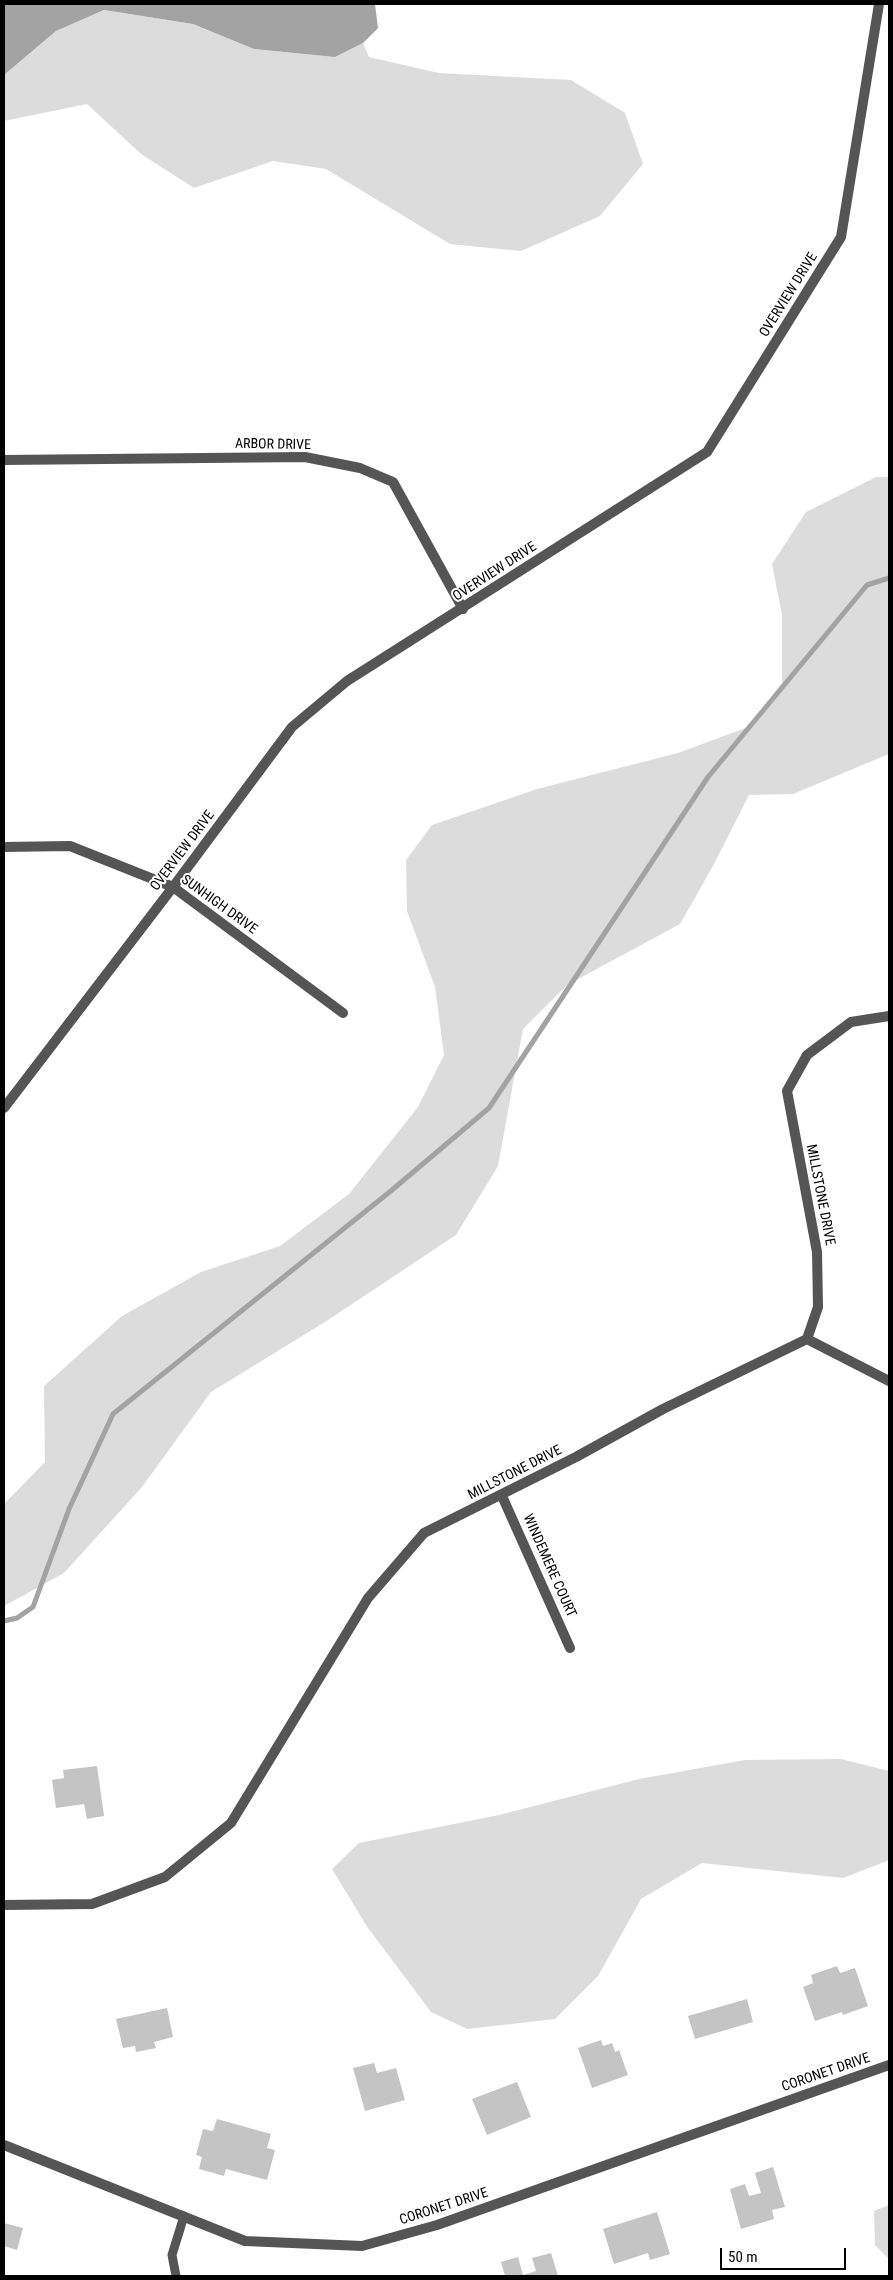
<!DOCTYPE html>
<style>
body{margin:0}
#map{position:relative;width:893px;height:2280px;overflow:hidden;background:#fff;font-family:"Roboto Condensed",sans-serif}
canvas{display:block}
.frame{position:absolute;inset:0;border:5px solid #000;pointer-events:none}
.scale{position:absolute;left:720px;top:2248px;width:126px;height:22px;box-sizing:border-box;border:2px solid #000;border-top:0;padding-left:6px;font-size:15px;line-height:18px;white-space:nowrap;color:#000;-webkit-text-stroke:4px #fff;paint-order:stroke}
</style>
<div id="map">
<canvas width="893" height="2280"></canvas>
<div class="frame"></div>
<div class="scale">50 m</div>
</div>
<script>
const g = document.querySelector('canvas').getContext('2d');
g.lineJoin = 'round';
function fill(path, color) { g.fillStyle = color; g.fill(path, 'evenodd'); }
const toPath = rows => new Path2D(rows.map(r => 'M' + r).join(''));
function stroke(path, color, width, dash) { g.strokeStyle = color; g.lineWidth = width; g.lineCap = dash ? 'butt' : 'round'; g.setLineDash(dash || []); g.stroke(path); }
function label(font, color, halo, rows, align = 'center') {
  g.font = font + ' "Roboto Condensed",sans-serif'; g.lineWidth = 4; g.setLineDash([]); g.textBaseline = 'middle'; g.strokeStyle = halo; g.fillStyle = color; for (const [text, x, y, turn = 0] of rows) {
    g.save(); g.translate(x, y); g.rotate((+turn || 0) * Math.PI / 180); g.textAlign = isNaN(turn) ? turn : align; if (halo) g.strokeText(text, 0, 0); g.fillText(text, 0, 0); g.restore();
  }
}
const green = toPath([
 [104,10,193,24,254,49,335,57,363,43,369,57,439,73,571,80,625,113,643,164,600,216,521,251,450,244,326,169,273,161,194,188,141,154,87,104,4,121,4,75,56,31],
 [876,477,889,477,889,754,793,794,749,795,714,864,680,924,567,985,523,1029,498,1166,456,1235,325,1322,211,1392,142,1487,64,1573,4,1606,4,1504,45,1462,44,1386,122,1316,201,1272,280,1246,349,1194,418,1107,444,1055,435,987,407,911,406,860,432,825,537,789,678,753,748,727,782,683,782,615,772,564,806,512],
 [841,1759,889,1771,889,1857,887,1861,843,1878,702,1863,641,1899,598,1976,555,2019,467,2029,431,2012,368,1928,332,1869,359,1843,499,1815,639,1779,745,1760],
 [889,2205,889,2259,875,2245,874,2211]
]);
const water = toPath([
 [4,4,375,4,378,28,363,43,335,57,254,49,193,24,104,10,56,31,4,75]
]);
const stream = toPath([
 [4,1621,17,1618,33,1607,69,1509,113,1414,392,1190,489,1108,708,777,867,585,889,578]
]);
const building = toPath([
 [97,1766,104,1816,87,1819,84,1804,56,1808,52,1780,64,1778,63,1770],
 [837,1966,840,1973,855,1968,868,2006,843,2015,842,2012,815,2021,803,1987,813,1983,811,1975],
 [747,1999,753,2022,695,2039,688,2016],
 [167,2008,173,2037,154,2042,156,2048,136,2052,135,2046,123,2048,116,2019],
 [601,2040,603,2046,612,2043,615,2052,619,2050,628,2075,592,2088,578,2048],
 [374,2063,377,2073,396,2068,405,2100,365,2111,353,2068],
 [517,2082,531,2117,487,2135,472,2099],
 [217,2119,271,2134,267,2148,275,2150,267,2180,226,2169,224,2176,199,2169,202,2157,196,2155,203,2129,213,2131],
 [773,2167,785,2207,772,2210,774,2219,741,2229,730,2189,745,2184,749,2196,761,2193,755,2173],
 [657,2212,670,2254,650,2260,648,2253,614,2264,603,2229],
 [4,2223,23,2228,17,2250,4,2246],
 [551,2253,558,2276,505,2276,501,2262,518,2257,523,2275,536,2271,532,2258]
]);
const service = toPath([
 [176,2276,172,2255,184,2216]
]);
const minor = toPath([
 [4,460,305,457,360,468,393,482,463,609],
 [4,847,70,846,173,887,343,1013],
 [4,1108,173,887,292,727,347,681,707,452,841,237,879,4],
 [807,1339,889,1381],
 [502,1496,570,1648],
 [4,1905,92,1904,165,1877,231,1823,368,1598,424,1533,576,1457,663,1409,807,1339,818,1307,817,1252,787,1091,807,1055,851,1022,889,1016],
 [4,2145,245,2241,362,2246,437,2225,889,2065]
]);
const streetNames = [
 ["OVERVIEW DRIVE",789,295,-58],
 ["ARBOR DRIVE",273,445,1],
 ["OVERVIEW DRIVE",495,572,-33],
 ["OVERVIEW DRIVE",183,851,-53],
 ["SUNHIGH DRIVE",219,905,36],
 ["MILLSTONE DRIVE",820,1195,79],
 ["MILLSTONE DRIVE",515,1473,-27],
 ["WINDEMERE COURT",549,1566,66],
 ["CORONET DRIVE",826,2073,-19],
 ["CORONET DRIVE",444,2207,-18]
];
fill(green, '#dcdcdc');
fill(water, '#a3a3a3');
stroke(stream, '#a3a3a3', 5);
fill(building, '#c4c4c4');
stroke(service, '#555', 9);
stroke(minor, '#555', 10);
label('14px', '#000', '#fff', streetNames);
</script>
